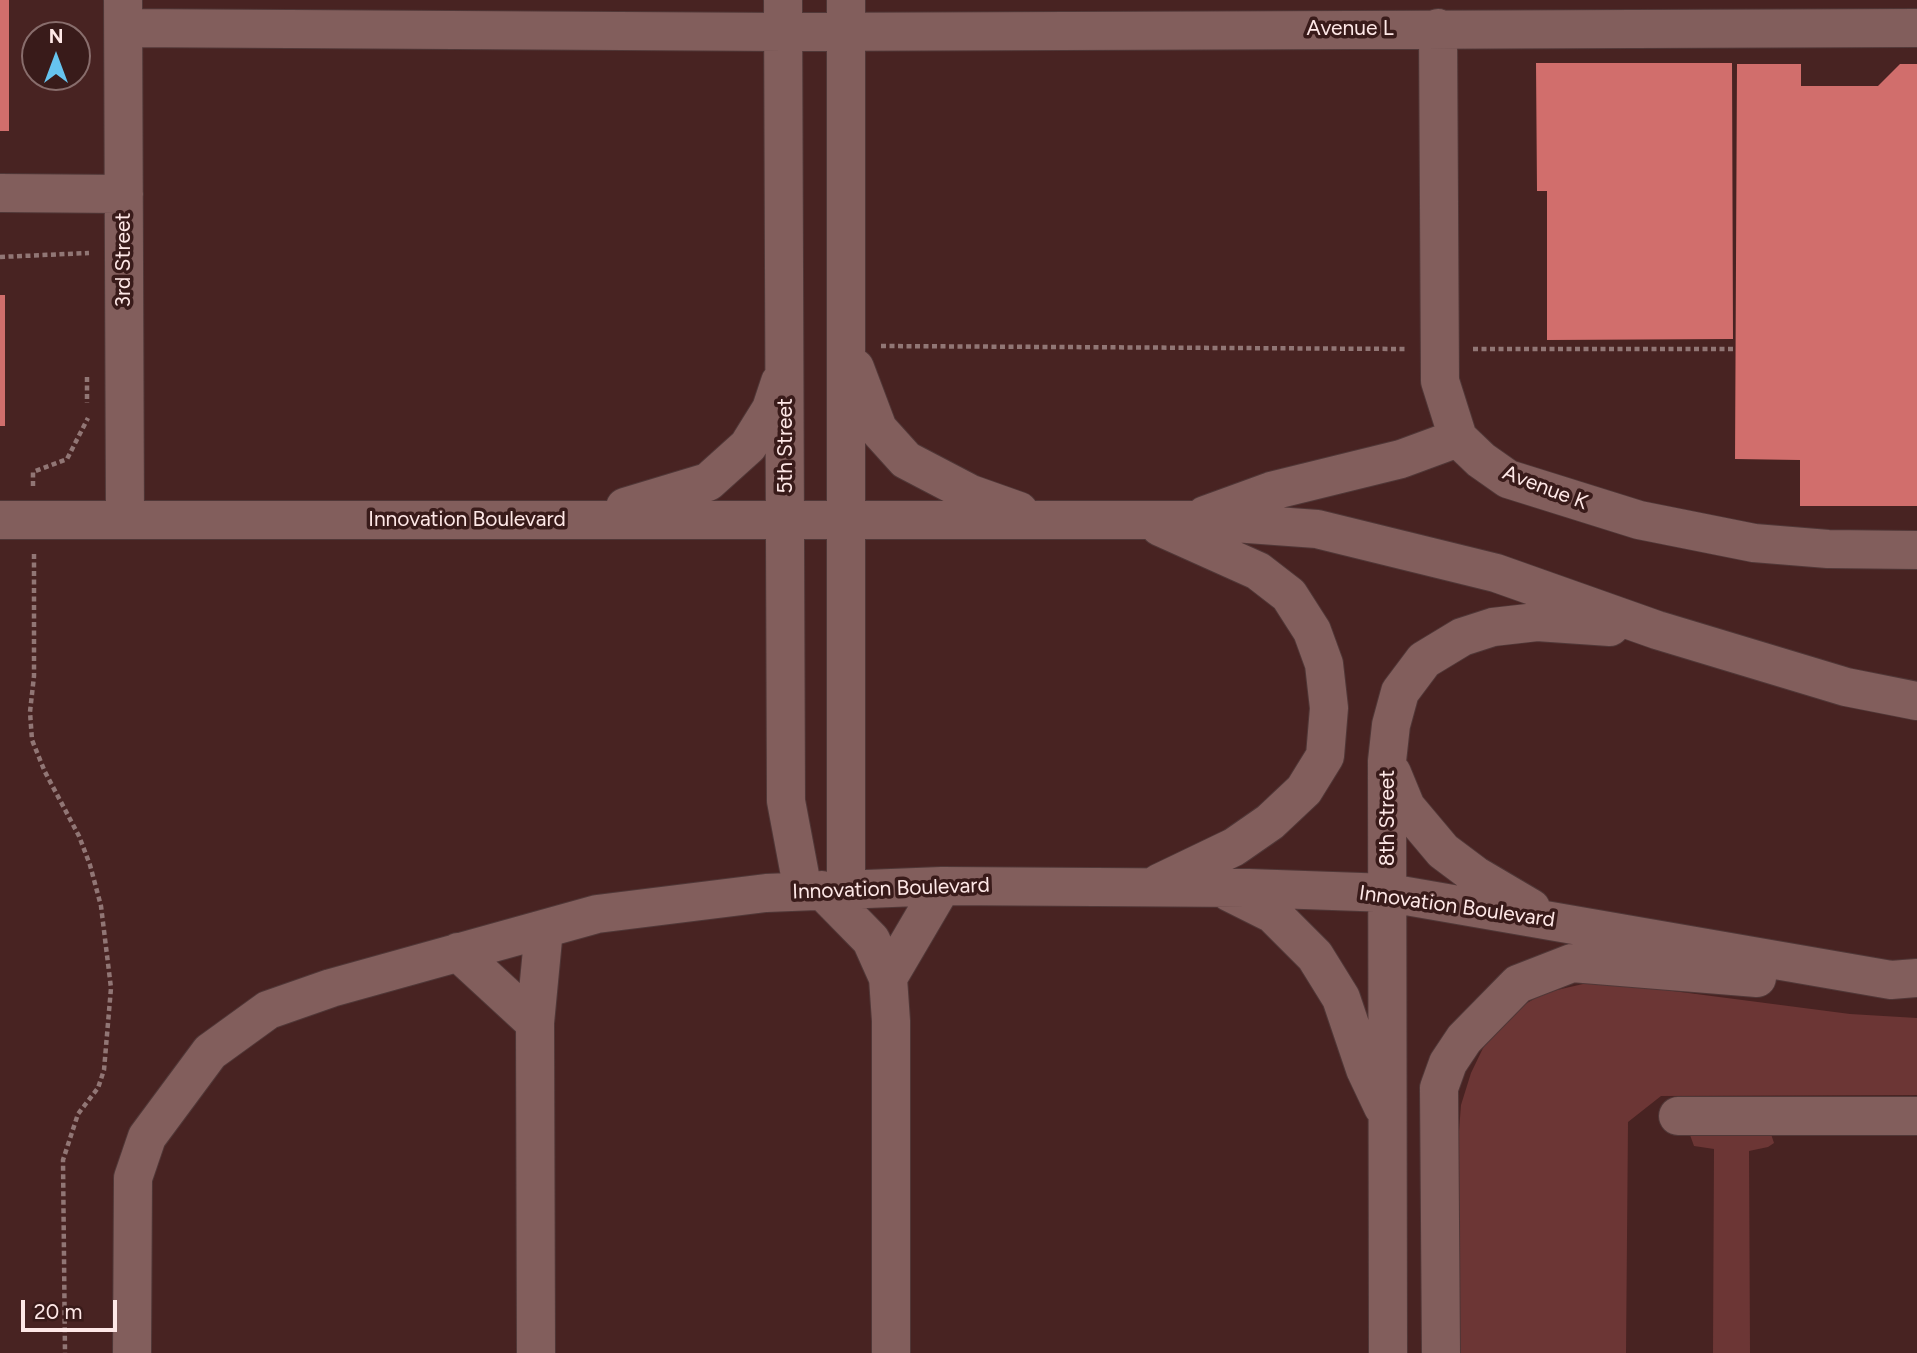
<!DOCTYPE html>
<style>
body{margin:0}
#map{position:relative;width:1917px;height:1353px;overflow:hidden;background:#391b1a;font-family:Figtree,sans-serif}
canvas{display:block}
.north{position:absolute;left:21px;top:21px;width:70px;height:70px;box-sizing:border-box;background:#391b1a;border:2px solid #886d6c;border-radius:50%;rotate:0deg;font-size:19px;font-weight:700;line-height:28px;text-align:center;color:#fee8e7}
.north::after{content:'';display:block;margin:auto;width:24px;height:32px;background:#66c4ef;clip-path:polygon(50% 0,100% 100%,50% 72%,0 100%)}
.scale{position:absolute;left:21px;top:1300px;width:96px;height:32px;box-sizing:border-box;border:4px solid #fee8e7;border-top:0;padding-left:9px;font-size:21px;line-height:24px;white-space:nowrap;color:#fee8e7;-webkit-text-stroke:5px #391b1a;paint-order:stroke}
</style>
<div id="map">
<canvas width="1917" height="1353"></canvas>
<div class="north">N</div>
<div class="scale">20 m</div>
</div>
<script>
const g = document.querySelector('canvas').getContext('2d');
g.lineJoin = 'round';
function fill(path, color) { g.fillStyle = color; g.fill(path, 'evenodd'); }
const toPath = rows => new Path2D(rows.map(r => 'M' + r).join(''));
function stroke(path, color, width, dash) { g.strokeStyle = color; g.lineWidth = width; g.lineCap = dash ? 'butt' : 'round'; g.setLineDash(dash || []); g.stroke(path); }
function label(font, color, halo, rows, align = 'center') {
  g.font = font + ' Figtree,sans-serif'; g.lineWidth = 7; g.setLineDash([]); g.textBaseline = 'middle'; g.strokeStyle = halo; g.fillStyle = color; for (const [text, x, y, turn = 0] of rows) {
    g.save(); g.translate(x, y); g.rotate((+turn || 0) * Math.PI / 180); g.textAlign = isNaN(turn) ? turn : align; if (halo) g.strokeText(text, 0, 0); g.fillText(text, 0, 0); g.restore();
  }
}
const built = toPath([
 [0,0,1917,0,1917,1353,0,1353],
 [35,35,77,35,77,77,35,77]
]);
const green = toPath([
 [1596,981,1850,1014,1917,1018,1917,1095,1661,1096,1628,1122,1626,1353,1458,1353,1454,1196,1461,1105,1471,1073,1485,1044,1522,1006,1544,993],
 [1770,1131,1774,1143,1768,1147,1749,1151,1750,1353,1713,1353,1714,1149,1694,1146,1690,1135]
]);
const building = toPath([
 [0,0,9,0,9,131,0,131],
 [1536,63,1732,63,1733,339,1547,340,1547,191,1537,191],
 [1737,64,1801,64,1801,86,1878,86,1900,64,1917,64,1917,506,1800,506,1800,460,1735,459],
 [0,295,5,295,5,426,0,426]
]);
const path = toPath([
 [0,257,89,253],
 [881,346,1405,349],
 [1473,349,1736,349],
 [87,377,87,403],
 [33,486,33,472,67,459,88,418],
 [34,554,34,676,30,712,32,740,45,772,79,836,90,865,101,906,111,988,104,1070,98,1088,78,1114,63,1160,65,1353]
]);
const minor = toPath([
 [123,0,125,520],
 [783,0,786,801,803,891],
 [846,0,846,889],
 [124,28,784,32,1917,28],
 [1438,28,1440,381,1458,438],
 [0,193,124,194],
 [855,368,878,429,906,460,971,494,1019,511],
 [625,507,708,482,748,446,771,409,780,382],
 [1205,515,1271,491,1401,459,1458,438,1481,460,1508,479,1639,520,1754,543,1828,549,1917,550],
 [0,520,1193,520,1317,529,1496,573,1657,630,1846,687,1917,701],
 [1392,773,1406,807,1443,851,1475,875,1531,908],
 [1159,883,1234,847,1270,822,1304,790,1325,756,1329,708,1324,664,1312,631,1289,595,1258,571,1160,527],
 [822,890,871,940,888,978,891,1021,891,1353],
 [1229,892,1273,914,1315,956,1341,998,1365,1069,1383,1107],
 [458,952,535,1023],
 [888,978,942,886],
 [1678,1116,1917,1116],
 [132,1353,133,1178,147,1137,210,1052,268,1010,331,988,597,914,766,893,942,886,1248,888,1389,893,1891,980,1917,978],
 [536,1353,535,1023,544,929],
 [1388,1353,1387,761,1391,725,1400,692,1424,660,1462,637,1493,627,1537,622,1610,627],
 [1441,1353,1439,1088,1448,1063,1464,1039,1518,984,1572,963,1757,978]
]);
const streetNames = [
 ["Avenue L",1350,29],
 ["3rd Street",124,260,-90],
 ["5th Street",786,446,-90],
 ["Avenue K",1545,488,21],
 ["Innovation Boulevard",467,520],
 ["8th Street",1388,818,-90],
 ["Innovation Boulevard",891,889,-2],
 ["Innovation Boulevard",1457,907,8]
];
fill(built, '#482322');
fill(green, '#6c3635');
fill(building, '#d16e6c');
stroke(minor, '#503737', 40);
stroke(path, '#917675', 4.5, [5, 3.5]);
stroke(minor, '#825e5c', 38);
label('21px', '#fee8e7', '#391b1a', streetNames);
</script>
